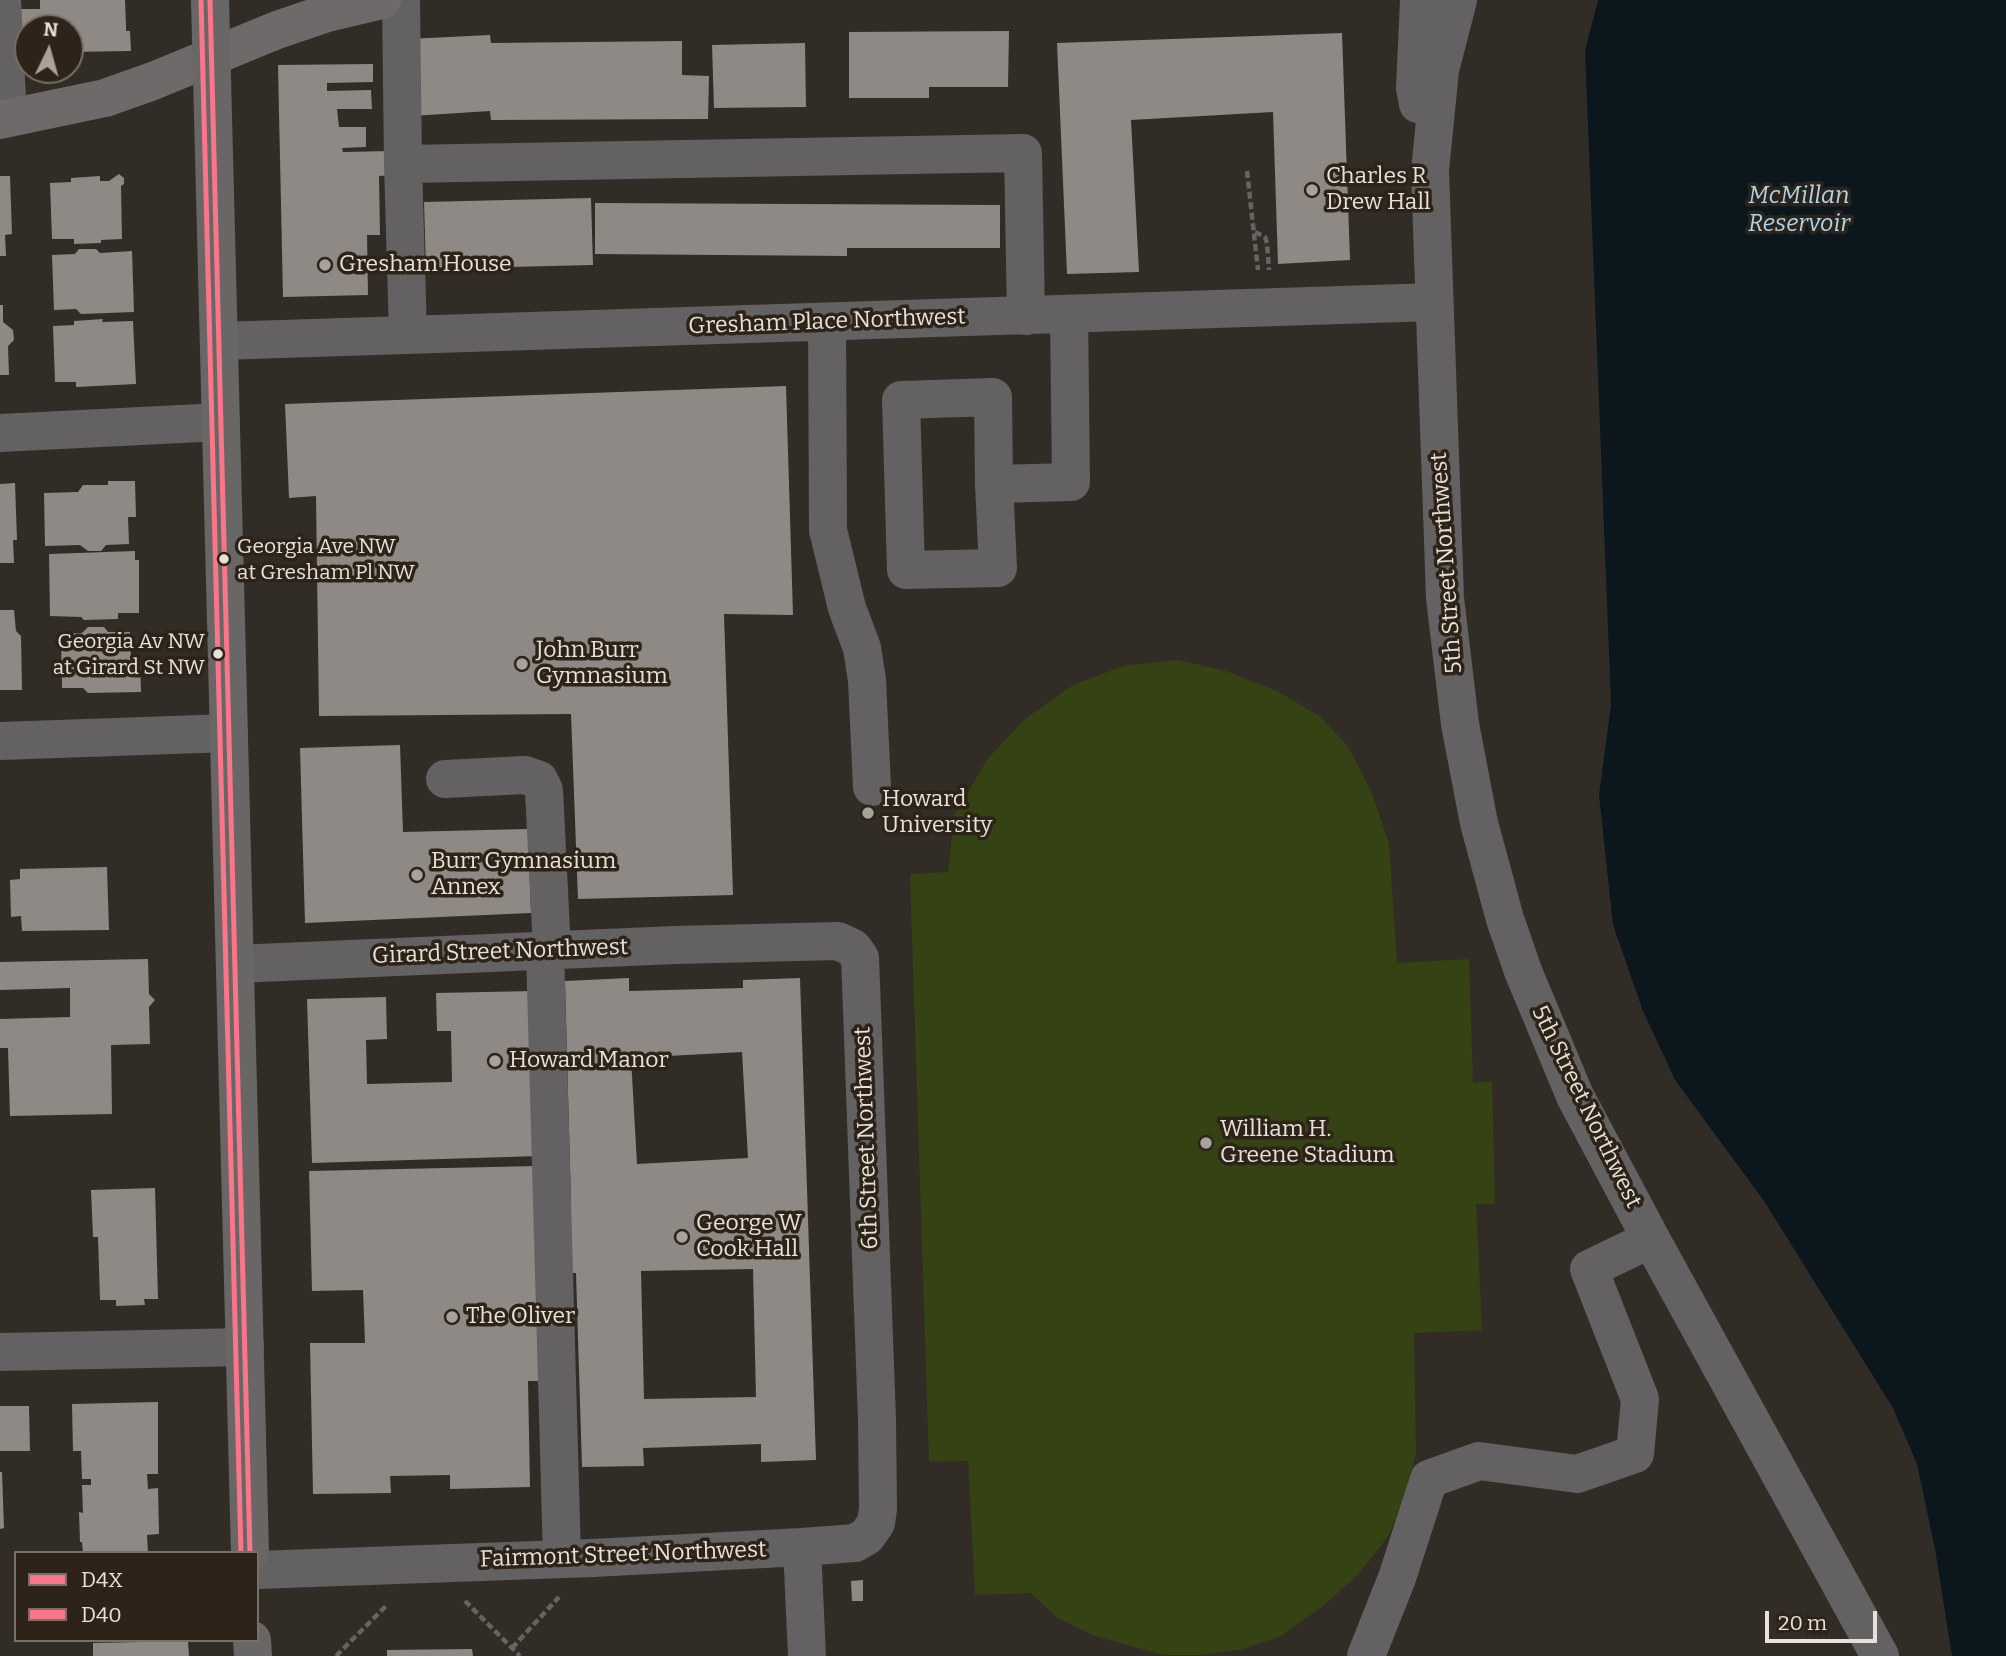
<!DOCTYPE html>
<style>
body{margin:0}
#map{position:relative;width:2006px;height:1656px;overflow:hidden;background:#322c26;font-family:Bitter,serif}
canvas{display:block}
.legend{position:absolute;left:14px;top:1551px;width:245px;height:91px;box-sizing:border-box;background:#2d2318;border:2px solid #786f66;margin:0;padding:9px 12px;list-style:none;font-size:21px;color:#e8e1da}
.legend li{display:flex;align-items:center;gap:14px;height:35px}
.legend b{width:35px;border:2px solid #786f66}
.north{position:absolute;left:14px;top:14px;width:70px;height:70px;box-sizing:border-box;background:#2d2318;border:2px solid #786f66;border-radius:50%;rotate:5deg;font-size:19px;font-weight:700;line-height:28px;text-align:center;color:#e8e1da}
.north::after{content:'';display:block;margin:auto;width:24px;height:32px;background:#a8a29b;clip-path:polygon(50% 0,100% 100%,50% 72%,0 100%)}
.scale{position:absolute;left:1765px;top:1611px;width:112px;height:32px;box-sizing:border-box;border:4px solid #e8e1da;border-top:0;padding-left:9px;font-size:21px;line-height:24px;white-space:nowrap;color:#e8e1da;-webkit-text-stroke:5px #2d2318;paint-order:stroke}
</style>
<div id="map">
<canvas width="2006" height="1656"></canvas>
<ul class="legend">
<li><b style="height:9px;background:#fa758a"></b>D4X</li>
<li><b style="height:9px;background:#fa758a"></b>D40</li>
</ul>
<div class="north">N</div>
<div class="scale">20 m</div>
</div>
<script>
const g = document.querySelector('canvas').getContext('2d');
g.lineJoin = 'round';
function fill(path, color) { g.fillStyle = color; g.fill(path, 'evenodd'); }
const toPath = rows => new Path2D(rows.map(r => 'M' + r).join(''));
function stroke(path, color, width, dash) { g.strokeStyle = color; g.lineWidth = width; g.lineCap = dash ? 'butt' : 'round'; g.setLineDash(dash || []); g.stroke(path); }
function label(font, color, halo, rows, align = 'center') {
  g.font = font + ' Bitter,serif'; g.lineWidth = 7; g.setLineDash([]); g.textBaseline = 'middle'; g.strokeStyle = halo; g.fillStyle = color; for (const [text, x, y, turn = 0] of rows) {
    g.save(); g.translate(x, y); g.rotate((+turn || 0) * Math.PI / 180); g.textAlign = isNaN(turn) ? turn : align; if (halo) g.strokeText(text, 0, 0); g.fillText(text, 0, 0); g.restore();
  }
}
const green = toPath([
 [1178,660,1226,671,1277,691,1321,717,1349,748,1371,791,1389,843,1397,963,1469,959,1473,1083,1492,1081,1495,1204,1476,1204,1482,1330,1414,1333,1416,1453,1404,1498,1389,1535,1359,1574,1324,1605,1281,1636,1243,1649,1204,1655,1163,1655,1092,1635,1056,1617,1031,1593,975,1595,968,1461,929,1462,910,874,948,872,954,816,988,758,1025,719,1073,685,1124,666]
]);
const water = toPath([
 [1598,0,2006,0,2006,1656,1952,1656,1935,1549,1917,1464,1893,1408,1764,1201,1675,1080,1643,1011,1613,925,1599,795,1611,704,1585,51]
]);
const building = toPath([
 [40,0,125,0,126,27,126,31,130,31,131,51,70,52,70,28,28,28,28,30,21,30,21,9,40,9],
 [1009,31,1008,87,929,87,929,98,849,98,849,32],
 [1342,33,1350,260,1278,264,1273,112,1131,120,1139,272,1067,274,1057,43],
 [490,35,491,43,682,41,682,75,709,76,708,119,491,120,490,111,412,116,408,39],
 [805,43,806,107,714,108,712,45],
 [373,64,373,82,327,83,327,91,371,90,372,109,337,109,339,127,366,127,366,147,342,148,343,152,391,151,392,175,379,176,380,235,367,235,368,295,283,297,278,65],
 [119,174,124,178,124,184,121,186,122,239,101,240,101,243,74,244,74,239,52,239,50,183,71,182,71,178,100,176,100,181,109,181],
 [0,176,10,176,12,234,5,235,6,256,0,256],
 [591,198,593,265,426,269,424,202],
 [595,203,1000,205,1000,248,847,248,847,256,595,254],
 [79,249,96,249,100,253,132,251,134,312,81,314,76,309,54,310,52,255,75,254],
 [0,305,3,305,3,322,13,330,14,340,8,346,9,375,0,375],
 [103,319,102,322,133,321,136,384,76,387,76,382,55,382,53,326,74,325,74,321],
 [786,386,793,615,724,614,733,895,578,899,571,714,319,716,316,496,289,498,285,404],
 [108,481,135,481,136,517,128,517,129,544,106,545,101,551,88,551,80,545,45,546,44,493,78,492,83,485,108,485],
 [15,483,17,540,13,540,14,563,0,563,0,484],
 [135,551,135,560,139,560,139,613,118,613,118,619,84,620,81,617,50,616,49,554],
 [0,610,14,610,16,631,21,636,22,690,0,690],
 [88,627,104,627,108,632,130,632,131,658,140,658,141,692,88,693,83,688,62,688,61,634,82,633],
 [400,745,403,832,528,829,531,913,305,923,300,748],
 [107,867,109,930,22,931,21,916,11,917,10,880,20,879,20,869],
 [148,959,149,994,155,1000,149,1007,150,1044,111,1045,112,1114,10,1116,8,1048,0,1048,0,1019,70,1017,70,988,0,990,0,962],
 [629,978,629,991,743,988,743,980,800,978,816,1460,761,1462,761,1444,643,1448,644,1466,582,1467,576,1273,556,1273,553,1204,571,1203,565,981],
 [742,1052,748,1158,637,1164,631,1058],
 [753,1269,756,1397,644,1399,641,1271],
 [535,991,540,1156,312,1163,307,999,386,997,387,1039,366,1040,367,1084,452,1082,451,1031,437,1031,436,993],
 [537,1166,542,1381,528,1381,530,1487,450,1489,450,1475,390,1476,391,1493,313,1494,310,1343,365,1343,363,1290,312,1291,309,1171],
 [155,1188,158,1299,144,1299,145,1305,116,1306,116,1300,100,1300,98,1237,93,1237,91,1190],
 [158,1402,158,1474,147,1474,148,1489,158,1488,159,1534,147,1535,148,1553,83,1553,82,1542,80,1542,79,1512,83,1513,82,1485,91,1485,91,1479,82,1479,81,1451,73,1451,72,1404],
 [0,1406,29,1406,30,1451,0,1451],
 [0,1472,2,1472,4,1528,0,1529],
 [863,1580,863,1601,852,1601,851,1581],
 [188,1641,189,1656,93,1656,93,1643],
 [472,1649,473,1656,387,1656,387,1650]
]);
const path = toPath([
 [1247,171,1258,270],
 [1255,232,1265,237,1267,243,1269,270],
 [465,1601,520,1656],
 [512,1648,559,1597],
 [336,1656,388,1604]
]);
const minor = toPath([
 [2,0,8,118],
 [401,0,403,164,1023,153,1026,316],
 [1458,0,1440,70,1430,171,1445,598,1460,724,1479,823,1505,919,1523,971,1575,1096,1651,1239,1880,1656],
 [1418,104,1415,88,1419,0],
 [403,164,408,335],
 [827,322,828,530,847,608,862,648,867,680,872,787],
 [219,341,1434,302],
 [0,433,221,422],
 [994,484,998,568,906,570,901,400,993,397,994,484,1071,482,1069,314],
 [0,741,229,733],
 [445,779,525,775,539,780,544,790,552,951],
 [545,951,562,1558],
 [235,964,675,945,838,941,853,948,860,958,861,983,877,1420,878,1509,876,1523,867,1536,855,1543,802,1547,593,1558,257,1570],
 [0,1352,245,1347],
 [802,1547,807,1656],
 [1366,1656,1397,1578,1429,1479,1479,1461,1577,1474,1635,1454,1640,1399,1589,1269,1651,1239]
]);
const major = toPath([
 [0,120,105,98,153,81,277,30,327,13,382,0]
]);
const highway = toPath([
 [210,0,250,1553],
 [252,1640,253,1656]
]);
const bus1 = toPath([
 [210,0,250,1553]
]);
const bus2 = toPath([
 [201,0,241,1553]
]);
const markers = [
 [1312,190,7,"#a8a29b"],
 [325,265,7,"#a8a29b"],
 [224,559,6,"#e8e1da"],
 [218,654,6,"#e8e1da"],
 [522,664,7,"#a8a29b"],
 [868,813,7,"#a8a29b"],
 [417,875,7,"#a8a29b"],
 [495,1061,7,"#a8a29b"],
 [1206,1143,7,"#a8a29b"],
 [682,1237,7,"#a8a29b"],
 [452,1317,7,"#a8a29b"]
];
const busNames = [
 ["Georgia Ave NW",237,547],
 ["at Gresham Pl NW",237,573],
 ["Georgia Av NW",205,642,"right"],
 ["at Girard St NW",205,668,"right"]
];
const poiNames = [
 ["Charles R",1326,177],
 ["Drew Hall",1326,203],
 ["Gresham House",339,265],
 ["John Burr",536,651],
 ["Gymnasium",536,677],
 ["Howard",882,800],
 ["University",882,826],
 ["Burr Gymnasium",431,862],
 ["Annex",431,888],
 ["Howard Manor",509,1061],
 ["William H.",1220,1130],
 ["Greene Stadium",1220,1156],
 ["George W",696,1224],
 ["Cook Hall",696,1250],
 ["The Oliver",466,1317]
];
const streetNames = [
 ["Gresham Place Northwest",827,322,-2],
 ["5th Street Northwest",1447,563,-94],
 ["Girard Street Northwest",500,952,-2],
 ["5th Street Northwest",1586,1107,64],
 ["6th Street Northwest",867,1138,-92],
 ["Fairmont Street Northwest",623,1555,-2]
];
const waterNames = [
 ["McMillan",1799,196],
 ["Reservoir",1799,224]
];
fill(green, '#354213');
fill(water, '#0c171d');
fill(building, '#8e8984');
stroke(path, '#676362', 4.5, [7, 3.5]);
stroke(minor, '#636162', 38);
stroke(major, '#6e6a6a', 38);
stroke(highway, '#696766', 38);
stroke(bus1, '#fa758a', 5);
stroke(bus2, '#fa758a', 5);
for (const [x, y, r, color] of markers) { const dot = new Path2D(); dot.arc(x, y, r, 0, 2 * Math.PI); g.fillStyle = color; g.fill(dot); stroke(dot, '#2d2318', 2.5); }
label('21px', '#e8e1da', '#2d2318', busNames, 'left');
label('23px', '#e8e1da', '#2d2318', poiNames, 'left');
label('23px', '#e8e1da', '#2d2318', streetNames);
label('italic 24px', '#a8d6ef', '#2d2318', waterNames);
</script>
